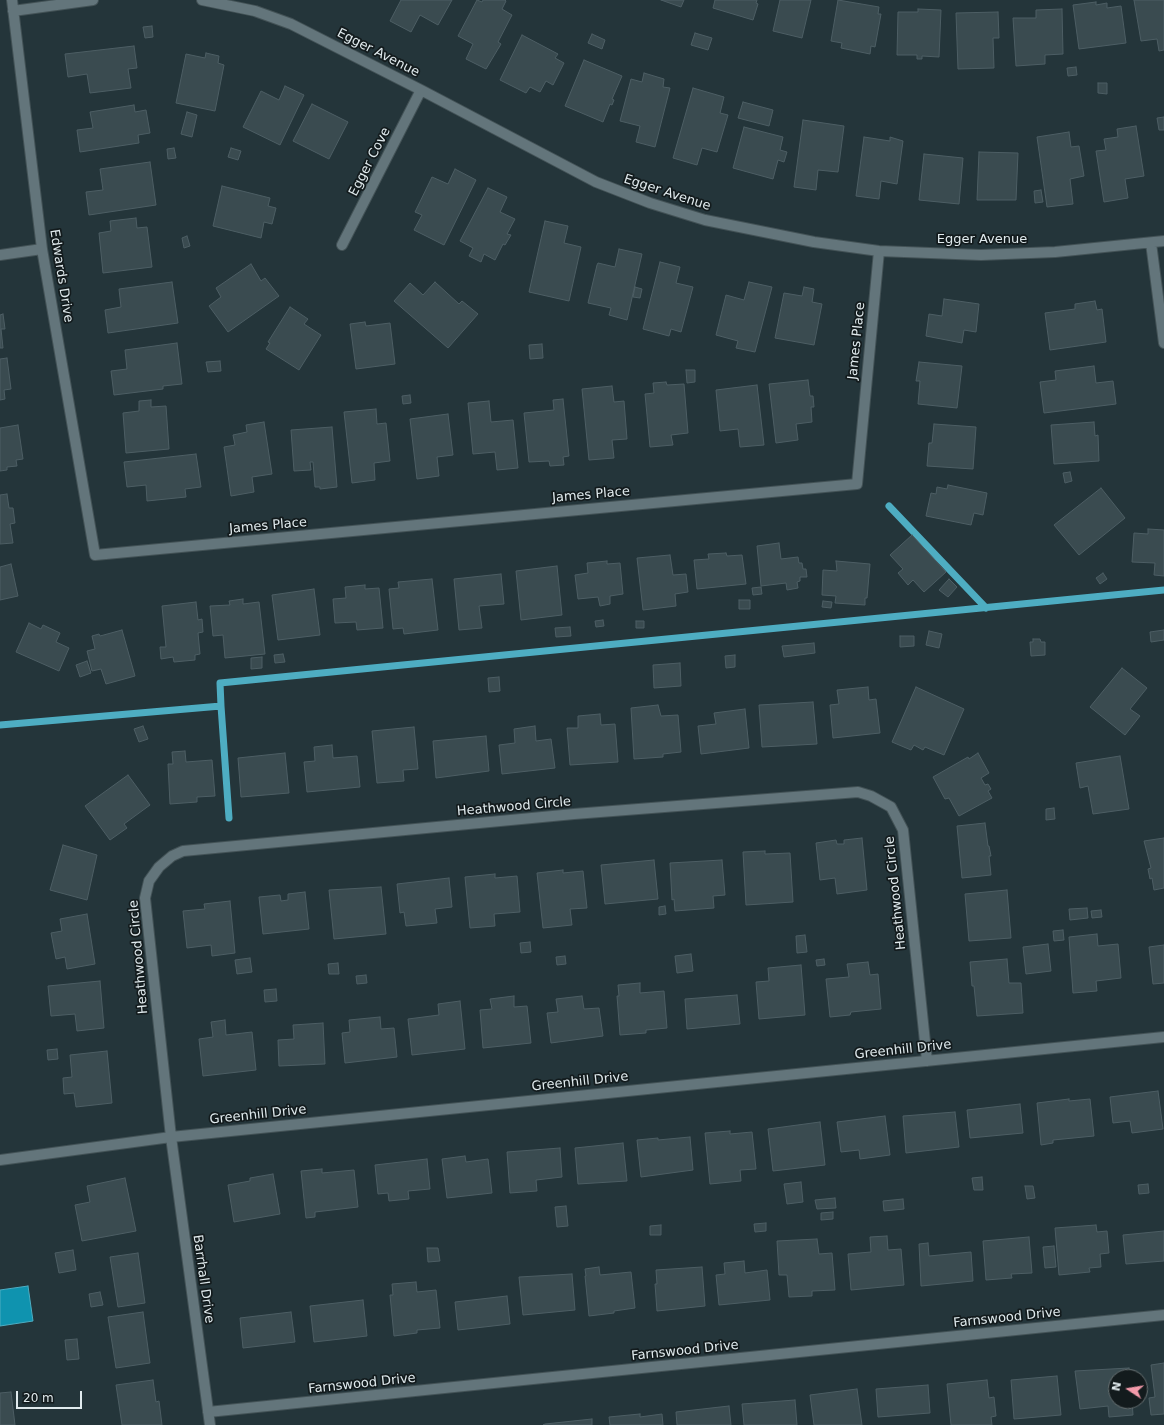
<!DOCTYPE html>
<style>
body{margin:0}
#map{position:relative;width:1164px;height:1425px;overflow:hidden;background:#24353a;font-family:"DejaVu Sans",sans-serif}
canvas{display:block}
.north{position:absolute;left:1108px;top:1369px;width:40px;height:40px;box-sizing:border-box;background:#131b1d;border:1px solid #656e70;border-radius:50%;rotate:282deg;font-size:11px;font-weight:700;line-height:16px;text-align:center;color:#e0eaed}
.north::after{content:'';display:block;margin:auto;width:14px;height:18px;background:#f39aaa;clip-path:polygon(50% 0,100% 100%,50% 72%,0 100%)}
.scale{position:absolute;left:16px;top:1391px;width:66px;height:18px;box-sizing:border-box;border:2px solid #e0eaed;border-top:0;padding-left:5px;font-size:12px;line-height:14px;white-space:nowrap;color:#e0eaed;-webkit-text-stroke:3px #131b1d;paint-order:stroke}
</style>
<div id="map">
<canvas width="1164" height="1425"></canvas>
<div class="north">N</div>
<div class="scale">20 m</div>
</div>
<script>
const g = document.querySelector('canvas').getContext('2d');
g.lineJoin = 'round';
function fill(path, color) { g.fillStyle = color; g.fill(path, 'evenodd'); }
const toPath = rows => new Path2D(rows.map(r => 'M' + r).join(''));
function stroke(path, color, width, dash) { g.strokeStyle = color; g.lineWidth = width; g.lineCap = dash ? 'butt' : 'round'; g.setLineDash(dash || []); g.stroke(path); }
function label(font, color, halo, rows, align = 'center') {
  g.font = font + ' "DejaVu Sans",sans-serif'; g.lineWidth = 3.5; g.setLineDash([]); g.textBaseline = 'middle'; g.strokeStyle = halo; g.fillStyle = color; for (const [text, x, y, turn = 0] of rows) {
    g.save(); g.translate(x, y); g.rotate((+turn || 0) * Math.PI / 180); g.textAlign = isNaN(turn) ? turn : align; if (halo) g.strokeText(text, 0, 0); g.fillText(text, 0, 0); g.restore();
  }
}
const water = toPath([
 [28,1286,33,1321,0,1326,0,1290,28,1286]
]);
const stream = toPath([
 [889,506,986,608],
 [221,706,229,818],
 [0,725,221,706,220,683,1164,590]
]);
const building = toPath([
 [401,0,452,0,438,25,420,15,411,32,390,21,401,0],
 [477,0,482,2,483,0,505,0,506,1,502,9,512,15,498,42,501,44,486,69,466,59,473,44,458,36,477,0],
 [661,0,684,0,681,7,661,0],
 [715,0,757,0,756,3,758,4,753,20,713,8,715,0],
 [780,0,811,0,802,38,773,31,780,0],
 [838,0,879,7,878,14,881,14,875,47,871,46,870,54,841,48,842,43,831,41,838,0],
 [1134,0,1164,0,1164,50,1159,51,1157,39,1141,41,1134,0],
 [1096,2,1096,5,1107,3,1107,8,1121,6,1126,43,1079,49,1073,5,1096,2],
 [918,9,941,10,939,57,922,56,922,59,917,59,917,55,897,55,898,12,918,12,918,9],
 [1062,9,1063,54,1045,55,1045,64,1016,66,1013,18,1036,18,1036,10,1062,9],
 [998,12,999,38,993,38,994,68,958,69,956,13,998,12],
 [152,26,153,37,145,38,143,27,152,26],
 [695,33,712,38,708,50,691,45,695,33],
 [592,34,605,40,602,49,588,43,592,34],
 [522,35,558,54,555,58,564,63,553,85,546,81,540,92,530,87,526,93,500,80,522,35],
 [134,46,137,68,128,69,131,88,90,93,87,74,68,77,65,54,134,46],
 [206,53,219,56,218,63,224,65,215,111,176,103,186,54,205,58,206,53],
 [584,60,622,76,612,99,614,100,612,105,610,104,603,122,565,106,584,60],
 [1076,67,1077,75,1068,76,1067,68,1076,67],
 [644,73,664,79,663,87,670,88,655,147,636,142,640,126,620,121,631,79,642,82,644,73],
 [1098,83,1107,83,1107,94,1098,93,1098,83],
 [285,86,304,95,280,145,243,127,261,91,279,100,285,86],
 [693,88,724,97,720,113,728,115,717,152,702,148,697,165,673,158,693,88],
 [743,102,773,110,769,126,738,118,743,102],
 [312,104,348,122,329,159,293,141,312,104],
 [134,105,135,112,146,110,150,133,138,135,139,143,80,152,77,130,93,128,90,112,134,105],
 [187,112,197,115,192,137,181,134,187,112],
 [1164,117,1164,130,1159,130,1157,118,1164,117],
 [803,120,844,126,838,172,818,170,816,190,794,187,803,120],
 [1136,126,1144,176,1125,179,1128,198,1104,202,1096,151,1106,150,1104,139,1118,137,1117,129,1136,126],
 [744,127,783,137,780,150,787,152,784,162,778,160,773,179,733,168,744,127],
 [1069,132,1071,147,1079,146,1084,176,1070,179,1073,204,1047,207,1037,137,1069,132],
 [864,137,890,141,890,137,903,141,897,184,881,181,879,199,856,196,864,137],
 [174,148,176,158,168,159,167,149,174,148],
 [231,148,241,151,238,160,228,157,231,148],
 [979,152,1018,153,1016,200,977,200,979,152],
 [924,154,963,158,959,204,919,200,924,154],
 [150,162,156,205,89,215,86,192,103,190,100,169,150,162],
 [455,169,476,180,444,245,414,230,422,215,415,212,432,177,448,184,455,169],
 [222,186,270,198,268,206,276,208,272,224,264,222,261,238,213,226,222,186],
 [488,188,507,197,500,212,515,219,507,234,511,235,505,245,503,244,495,260,484,254,481,262,469,256,473,248,460,241,488,188],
 [1041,190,1043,202,1035,203,1034,191,1041,190],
 [136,218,137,228,147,227,152,267,103,273,99,233,111,231,110,221,136,218],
 [545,221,568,226,564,243,581,247,569,301,529,292,545,221],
 [187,236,190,246,184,248,182,238,187,236],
 [619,249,642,254,627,320,609,315,611,308,588,303,597,265,598,263,615,267,619,249],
 [660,262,680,267,676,283,693,287,681,332,671,329,669,336,643,329,660,262],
 [251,264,261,281,265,278,279,296,228,332,209,306,221,297,216,288,251,264],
 [172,282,178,323,108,333,105,310,121,307,119,289,172,282],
 [435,282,459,304,462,301,478,314,448,348,394,301,410,283,423,295,435,282],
 [749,282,772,287,755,352,736,348,738,341,716,335,726,295,744,300,749,282],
 [635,287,642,289,640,298,633,297,635,287],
 [804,287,814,289,812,302,822,304,814,345,775,338,784,293,802,296,804,287],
 [944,299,979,304,976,332,964,330,962,343,926,336,929,314,942,316,944,299],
 [1095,301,1097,310,1102,309,1106,342,1050,350,1045,313,1075,309,1075,304,1095,301],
 [290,307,308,319,304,324,321,335,299,370,266,349,270,343,268,342,290,307],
 [3,314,5,329,1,329,3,348,0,348,0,315,3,314],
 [365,322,366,326,390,323,395,364,356,369,350,324,365,322],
 [177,343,182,384,163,386,163,389,114,395,111,371,127,369,125,350,177,343],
 [542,344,543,358,530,359,529,345,542,344],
 [7,358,11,389,4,390,5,399,0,400,0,359,7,358],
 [220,361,221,371,208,372,206,362,220,361],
 [919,362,962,366,957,408,918,404,920,381,916,381,919,362],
 [1094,366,1096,383,1113,381,1116,404,1044,413,1040,382,1056,380,1055,371,1094,366],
 [686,370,695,370,695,382,687,383,686,370],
 [808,380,810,396,813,396,814,407,811,407,812,422,796,424,798,440,776,443,769,384,808,380],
 [666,382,667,385,684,384,688,433,671,435,673,445,650,447,645,394,654,393,653,383,666,382],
 [757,385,764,445,740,447,738,429,720,431,716,390,757,385],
 [612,386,614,402,624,401,627,439,612,440,614,458,589,460,582,389,612,386],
 [410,395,411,403,403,404,402,396,410,395],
 [563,399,569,456,563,457,564,465,550,466,549,461,529,462,524,413,554,410,553,400,563,399],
 [151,400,151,407,166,406,169,449,126,453,123,413,139,411,139,401,151,400],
 [489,401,491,422,513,420,518,468,497,470,495,452,473,454,468,403,489,401],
 [376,409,377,424,386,423,390,461,374,463,375,480,352,483,344,412,376,409],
 [448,414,453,455,437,457,439,476,417,479,410,419,448,414],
 [264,422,272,474,252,477,254,492,231,496,224,447,235,445,233,435,247,432,246,425,264,422],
 [1094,422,1095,436,1098,435,1099,461,1054,464,1051,425,1094,422],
 [934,424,976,427,973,469,927,466,929,443,932,443,934,424],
 [18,425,23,459,16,460,17,466,7,467,7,470,0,471,0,428,18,425],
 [332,427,337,487,320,489,320,487,315,487,313,462,310,462,311,470,294,471,291,430,332,427],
 [196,454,201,487,185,489,186,497,147,501,146,485,127,487,124,462,196,454],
 [1070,472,1072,481,1065,483,1063,473,1070,472],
 [948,485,987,493,983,515,974,513,971,525,926,516,931,493,936,494,937,487,947,489,948,485],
 [1101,488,1125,518,1079,555,1054,525,1101,488],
 [7,494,9,508,13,508,15,523,10,524,13,543,0,544,0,495,7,494],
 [1148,529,1164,530,1164,576,1154,575,1155,563,1132,562,1134,533,1148,534,1148,529],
 [912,535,946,572,924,592,913,580,908,585,898,573,903,569,890,555,912,535],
 [779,543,781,559,798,557,799,563,802,563,803,569,806,569,807,577,800,577,800,581,797,582,798,588,787,590,786,583,761,586,757,546,779,543],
 [726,553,727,556,742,555,746,584,697,589,694,560,709,559,708,554,726,553],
 [670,555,673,575,686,574,688,592,675,594,676,606,643,610,637,558,670,555],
 [607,561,607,564,620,563,623,594,610,596,610,604,600,606,598,597,578,599,575,575,588,573,587,563,607,561],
 [836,561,870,564,867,598,865,598,865,605,835,603,836,596,822,595,823,570,837,571,836,561],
 [11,564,18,596,0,600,0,567,11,564],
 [557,566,562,615,521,620,516,571,557,566],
 [1103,573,1107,579,1100,584,1096,578,1103,573],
 [501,574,504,604,479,606,482,628,459,630,454,579,501,574],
 [432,579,438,630,404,634,403,628,393,629,389,589,399,588,398,582,432,579],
 [949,579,957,587,948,597,939,590,949,579],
 [365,585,365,589,379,588,383,628,357,630,356,622,335,623,333,599,346,598,345,587,365,585],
 [761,587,762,594,753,595,752,588,761,587],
 [314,589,320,635,278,640,272,595,314,589],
 [243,599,243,604,259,602,265,654,225,658,223,635,213,636,210,606,230,605,229,601,243,599],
 [739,600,750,600,750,609,739,609,739,600],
 [823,601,832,602,831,608,822,607,823,601],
 [196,602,198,620,202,619,203,632,198,633,200,654,195,655,195,660,174,662,173,657,161,659,160,647,166,647,162,606,196,602],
 [603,620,604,626,596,627,595,621,603,620],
 [636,621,644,621,644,628,636,628,636,621],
 [29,623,41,629,43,625,60,633,56,642,69,648,59,671,16,652,29,623],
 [570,627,571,636,556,637,555,628,570,627],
 [122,630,135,676,106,684,101,669,92,671,87,651,95,649,92,636,99,634,100,636,122,630],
 [1164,630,1164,640,1151,642,1150,632,1164,630],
 [929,631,942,634,939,648,926,645,929,631],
 [900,636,914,636,914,646,900,647,900,636],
 [1033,639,1040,639,1041,642,1045,642,1045,655,1031,656,1030,642,1033,642,1033,639],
 [814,643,815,653,784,657,782,646,814,643],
 [283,654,285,662,275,663,274,655,283,654],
 [735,655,735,667,726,668,725,656,735,655],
 [262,657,262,668,251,669,251,658,262,657],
 [87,661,91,673,80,677,76,665,87,661],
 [680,663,681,686,654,688,653,665,680,663],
 [1122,668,1147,688,1130,709,1140,716,1125,735,1090,707,1122,668],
 [499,677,500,691,489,692,488,678,499,677],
 [868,687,869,700,876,699,880,733,833,738,830,705,839,704,837,690,868,687],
 [916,687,964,709,944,755,925,747,923,750,914,745,911,750,892,742,916,687],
 [813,702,817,744,762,747,759,705,813,702],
 [658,705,661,716,678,715,681,752,663,754,663,757,634,759,631,708,658,705],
 [745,709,749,748,701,754,698,726,716,724,714,713,745,709],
 [600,714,601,725,615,724,618,762,570,765,567,728,578,728,578,716,600,714],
 [143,726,148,739,139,742,134,729,143,726],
 [535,726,536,741,551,739,555,768,502,774,499,745,515,743,514,729,535,726],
 [414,727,418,769,403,770,404,781,377,783,372,731,414,727],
 [486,736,489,771,436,778,433,741,486,736],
 [332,745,333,758,357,756,360,787,307,792,304,762,315,761,314,747,332,745],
 [185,751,186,762,212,760,215,796,197,797,197,802,170,804,168,764,173,764,172,752,185,751],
 [285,753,289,793,241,797,238,758,285,753],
 [978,753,989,773,981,778,985,785,988,784,991,789,988,791,992,798,959,816,949,798,945,799,933,777,968,757,969,759,978,753],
 [1120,756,1129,809,1093,814,1088,786,1080,788,1076,763,1120,756],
 [128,775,150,805,124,824,127,828,110,840,85,806,128,775],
 [1054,808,1055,819,1046,820,1046,809,1054,808],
 [985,823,988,846,989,846,991,856,989,856,991,875,962,878,957,826,985,823],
 [862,838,867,890,837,894,835,878,820,880,816,843,836,840,837,844,844,844,844,840,862,838],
 [1164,838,1164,888,1154,890,1152,878,1150,879,1148,869,1151,868,1144,841,1164,838],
 [63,845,97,855,87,900,50,890,63,845],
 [765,851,765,854,790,853,793,902,746,905,743,852,765,851],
 [654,860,658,899,605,904,601,865,654,860],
 [722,860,725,895,713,896,714,908,675,911,674,899,672,900,670,863,722,860],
 [563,870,563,873,583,871,587,908,570,909,572,925,543,928,537,873,563,870],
 [495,874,495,878,517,876,520,912,494,914,495,926,470,928,465,877,495,874],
 [449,878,452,907,435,909,437,923,406,926,404,912,400,913,397,884,449,878],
 [381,887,386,934,334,939,329,890,381,887],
 [1007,890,1011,938,969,941,965,894,1007,890],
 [305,892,309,929,263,934,259,897,280,895,281,901,288,900,288,894,305,892],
 [230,901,235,953,212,956,211,945,187,948,183,911,205,909,204,904,230,901],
 [665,906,666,914,659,915,659,907,665,906],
 [1087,908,1088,918,1070,920,1069,909,1087,908],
 [1101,910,1102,917,1092,918,1091,911,1101,910],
 [87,914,95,964,67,969,65,957,56,959,51,933,62,931,60,919,87,914],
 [1063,930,1064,940,1054,941,1053,931,1063,930],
 [1097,934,1098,946,1118,944,1121,978,1096,981,1097,991,1073,993,1069,937,1097,934],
 [805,935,807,952,797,953,796,936,805,935],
 [530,942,531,952,521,953,520,943,530,942],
 [1048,944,1051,971,1026,974,1023,947,1048,944],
 [1164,945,1164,983,1153,984,1149,947,1164,945],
 [691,954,693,971,677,973,675,956,691,954],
 [565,956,566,964,557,965,556,957,565,956],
 [250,958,252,972,237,974,235,960,250,958],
 [824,959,825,965,817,966,816,960,824,959],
 [1007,959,1009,983,1021,983,1023,1013,977,1016,974,986,972,986,970,962,1007,959],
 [868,962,870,975,878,974,881,1009,851,1012,850,1015,830,1017,826,979,849,977,847,964,868,962],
 [338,963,339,974,329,974,328,964,338,963],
 [801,965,805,1015,759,1019,756,982,769,981,768,968,801,965],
 [366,975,367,983,357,984,356,976,366,975],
 [100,981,104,1028,77,1031,75,1014,51,1016,48,986,100,981],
 [640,983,640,993,664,991,667,1028,646,1030,646,1033,620,1035,617,996,619,996,618,985,640,983],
 [276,989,277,1001,265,1002,264,990,276,989],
 [737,995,740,1024,687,1029,685,999,737,995],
 [514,996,514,1007,527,1006,531,1043,483,1048,480,1010,492,1009,490,999,514,996],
 [582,996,584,1009,599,1008,603,1036,551,1043,547,1013,558,1012,556,999,582,996],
 [460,1001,465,1049,412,1055,408,1019,439,1015,438,1004,460,1001],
 [380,1017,381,1029,394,1028,397,1057,345,1063,342,1033,350,1032,349,1020,380,1017],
 [225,1020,226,1035,252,1032,256,1070,203,1076,199,1039,213,1037,211,1022,225,1020],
 [323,1023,325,1064,279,1066,278,1040,294,1039,293,1025,323,1023],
 [57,1049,58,1059,48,1060,47,1050,57,1049],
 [107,1051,112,1103,76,1107,74,1093,64,1094,63,1078,72,1077,70,1055,107,1051],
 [1158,1091,1163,1129,1132,1133,1130,1121,1113,1123,1110,1097,1158,1091],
 [1069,1099,1069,1101,1090,1099,1094,1136,1053,1140,1053,1143,1041,1145,1037,1103,1069,1099],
 [1020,1104,1023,1133,970,1138,967,1110,1020,1104],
 [955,1112,959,1147,906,1153,903,1116,955,1112],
 [885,1116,890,1155,860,1159,859,1150,841,1152,837,1122,885,1116],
 [820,1122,825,1165,773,1171,768,1129,820,1122],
 [730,1131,730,1134,752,1132,756,1169,740,1170,741,1181,710,1184,705,1133,730,1131],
 [690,1137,693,1170,641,1177,637,1140,658,1138,658,1140,690,1137],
 [623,1143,627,1181,578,1184,575,1148,623,1143],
 [560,1148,562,1177,536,1180,537,1191,510,1193,507,1152,560,1148],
 [465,1156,466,1162,488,1159,492,1193,447,1198,442,1159,465,1156],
 [427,1159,430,1189,408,1191,409,1199,389,1201,388,1193,378,1194,375,1165,427,1159],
 [322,1169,322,1173,354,1170,358,1207,315,1212,315,1217,306,1218,301,1171,322,1169],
 [273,1174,280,1214,234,1222,228,1185,250,1181,250,1178,273,1174],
 [982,1177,983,1190,974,1190,972,1178,982,1177],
 [125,1178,136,1231,82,1241,75,1205,90,1202,87,1186,125,1178],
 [801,1182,803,1202,787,1204,784,1184,801,1182],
 [1148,1184,1149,1193,1139,1194,1138,1185,1148,1184],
 [1025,1186,1033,1186,1035,1198,1027,1199,1025,1186],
 [835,1198,836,1208,817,1209,815,1200,835,1198],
 [903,1199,904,1209,884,1211,883,1201,903,1199],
 [566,1206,568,1226,557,1227,555,1207,566,1206],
 [833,1212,833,1219,821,1220,821,1213,833,1212],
 [766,1223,766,1231,755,1232,754,1224,766,1223],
 [661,1225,661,1235,650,1235,650,1226,661,1225],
 [1096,1225,1097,1232,1107,1231,1109,1253,1100,1254,1101,1267,1089,1268,1090,1272,1059,1275,1055,1228,1096,1225],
 [1164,1231,1164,1261,1126,1264,1123,1235,1164,1231],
 [887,1236,888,1250,901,1249,904,1285,851,1290,848,1254,871,1252,870,1237,887,1236],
 [1029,1237,1032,1273,1011,1274,1012,1278,986,1280,983,1241,1029,1237],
 [817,1239,819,1254,832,1253,835,1290,812,1291,812,1296,789,1297,787,1275,779,1275,777,1241,817,1239],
 [928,1243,929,1256,971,1252,973,1281,921,1286,919,1244,928,1243],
 [1054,1246,1056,1267,1045,1268,1043,1247,1054,1246],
 [427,1248,438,1248,440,1261,428,1262,427,1248],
 [73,1250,76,1270,59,1273,55,1253,73,1250],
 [138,1253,145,1303,118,1307,110,1257,138,1253],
 [744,1261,745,1273,767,1270,770,1300,719,1305,716,1275,725,1274,724,1263,744,1261],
 [599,1267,600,1275,631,1272,635,1308,614,1311,614,1313,589,1316,585,1276,586,1276,585,1269,599,1267],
 [702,1267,705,1306,657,1311,655,1284,657,1284,656,1270,702,1267],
 [572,1274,575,1310,523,1315,519,1277,572,1274],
 [416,1282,417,1292,436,1290,440,1328,417,1330,417,1333,394,1336,390,1295,393,1295,392,1284,416,1282],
 [100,1292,103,1305,91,1307,89,1294,100,1292],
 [507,1296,510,1324,458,1330,455,1302,507,1296],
 [363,1300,367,1336,314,1342,310,1306,363,1300],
 [143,1312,150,1363,116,1368,108,1317,143,1312],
 [291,1312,295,1342,243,1348,240,1318,291,1312],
 [77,1339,79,1359,67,1360,65,1340,77,1339],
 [1164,1363,1164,1414,1151,1415,1149,1398,1155,1397,1151,1365,1164,1363],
 [1129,1368,1130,1377,1116,1377,1116,1401,1132,1401,1133,1415,1109,1417,1108,1406,1080,1409,1075,1371,1129,1368],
 [1057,1376,1061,1415,1014,1419,1011,1380,1057,1376],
 [153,1380,156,1402,159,1401,162,1425,122,1425,116,1385,153,1380],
 [987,1380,989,1398,994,1397,996,1416,991,1417,992,1425,951,1425,947,1384,987,1380],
 [928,1385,930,1413,878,1417,876,1389,928,1385],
 [857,1389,862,1425,814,1425,810,1395,857,1389],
 [11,1392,15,1425,0,1425,0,1393,11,1392],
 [795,1400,797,1425,744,1425,742,1404,795,1400],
 [729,1406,731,1425,677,1425,676,1412,729,1406],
 [640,1414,640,1417,662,1414,663,1425,610,1425,609,1417,640,1414],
 [592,1419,592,1425,543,1425,545,1424,592,1419]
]);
const minor = toPath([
 [12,0,42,249,95,555,857,484,879,251],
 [202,0,255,11,291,24,421,90,596,182,650,203,705,220,814,242,879,251,981,255,1055,252,1164,241],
 [13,11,93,0],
 [1151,243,1164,343],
 [342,245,421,90],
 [0,255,42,249],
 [0,1160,171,1137,1164,1037],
 [208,1412,1164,1315],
 [210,1425,171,1137,145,898,149,881,159,867,172,856,183,851,574,814,858,792,871,796,891,807,903,830,927,1061]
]);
const streetNames = [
 ["Egger Avenue",378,53,27],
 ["Egger Cove",370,162,-63],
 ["Egger Avenue",667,193,18],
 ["Egger Avenue",982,240],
 ["Edwards Drive",61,276,81],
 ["James Place",857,341,-84],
 ["James Place",591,495,-5],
 ["James Place",268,526,-5],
 ["Heathwood Circle",514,807,-5],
 ["Heathwood Circle",896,893,-96],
 ["Heathwood Circle",139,957,-95],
 ["Greenhill Drive",903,1050,-6],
 ["Greenhill Drive",580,1082,-6],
 ["Greenhill Drive",258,1115,-6],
 ["Barrhall Drive",203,1279,82],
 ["Farnswood Drive",1007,1318,-6],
 ["Farnswood Drive",685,1351,-6],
 ["Farnswood Drive",362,1384,-6]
];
fill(water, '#0f93af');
stroke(water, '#4eadc2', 1);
stroke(stream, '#4eadc2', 7);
fill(building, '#3a4b50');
stroke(building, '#4d5e64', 1);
stroke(minor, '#435256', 12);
stroke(minor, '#63757b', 10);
label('13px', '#e0eaed', '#131b1d', streetNames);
</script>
